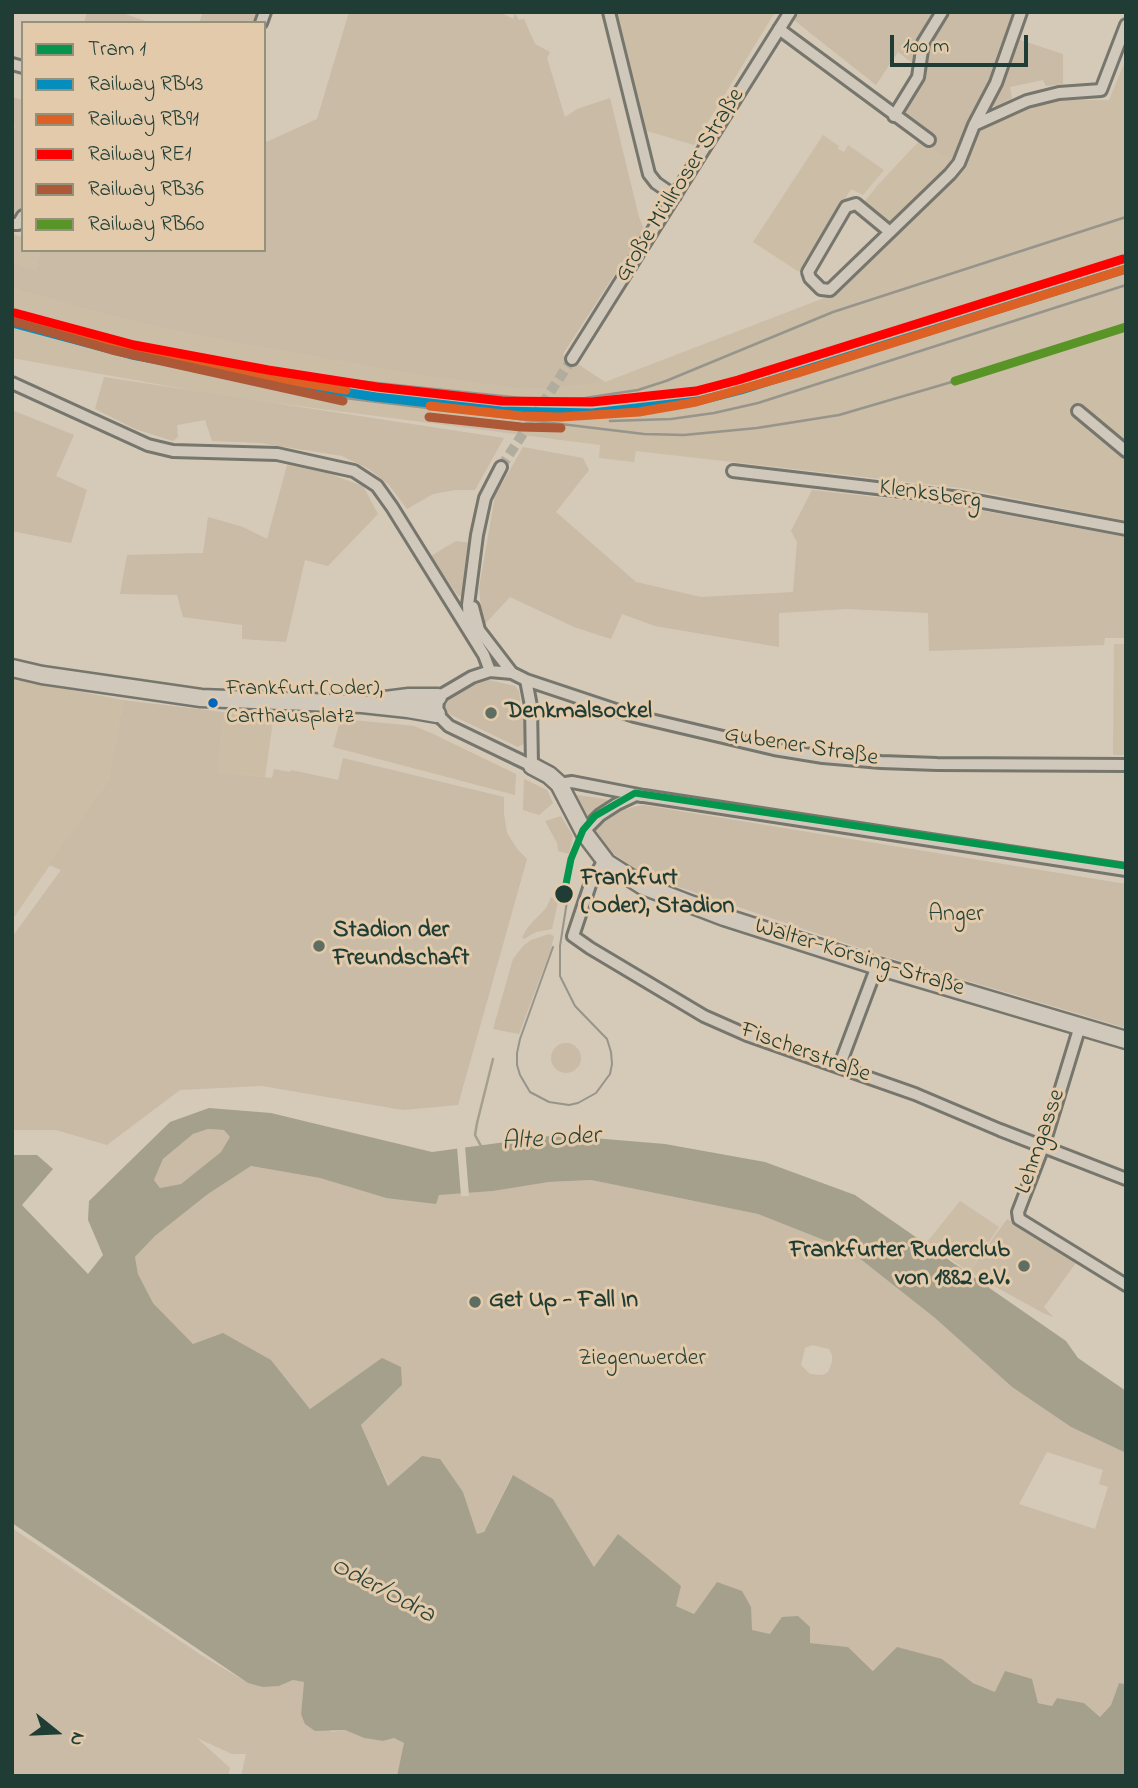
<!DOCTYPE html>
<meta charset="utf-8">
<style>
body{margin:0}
#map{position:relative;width:1138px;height:1788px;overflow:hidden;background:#d5c9b8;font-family:"Indie Flower",sans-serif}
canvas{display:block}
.frame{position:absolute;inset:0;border:14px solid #1f3d34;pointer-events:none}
.legend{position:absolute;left:21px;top:21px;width:245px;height:231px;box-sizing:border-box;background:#e2caab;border:2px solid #94927b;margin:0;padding:9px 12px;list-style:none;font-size:21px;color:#1f3d34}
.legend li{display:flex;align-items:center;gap:14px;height:35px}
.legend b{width:35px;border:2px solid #94927b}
.north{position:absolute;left:21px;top:1697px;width:70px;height:70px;-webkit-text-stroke:5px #e2caab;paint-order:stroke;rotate:108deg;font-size:19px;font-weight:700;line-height:28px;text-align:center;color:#1f3d34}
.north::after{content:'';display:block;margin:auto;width:24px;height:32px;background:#1f3d34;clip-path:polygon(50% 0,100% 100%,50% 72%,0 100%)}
.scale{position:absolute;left:890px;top:35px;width:138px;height:32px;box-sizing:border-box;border:4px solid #1f3d34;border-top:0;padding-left:9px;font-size:21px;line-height:24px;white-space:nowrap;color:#1f3d34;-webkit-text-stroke:5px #e2caab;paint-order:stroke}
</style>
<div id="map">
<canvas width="1138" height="1788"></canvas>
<div class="frame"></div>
<ul class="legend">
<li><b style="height:9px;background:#05964d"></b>Tram 1</li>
<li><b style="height:9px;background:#058dbd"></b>Railway RB43</li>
<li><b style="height:9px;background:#dd6124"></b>Railway RB91</li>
<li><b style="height:9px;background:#f00"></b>Railway RE1</li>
<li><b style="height:9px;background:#ad5937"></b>Railway RB36</li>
<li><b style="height:9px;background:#589426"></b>Railway RB60</li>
</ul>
<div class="north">N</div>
<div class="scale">100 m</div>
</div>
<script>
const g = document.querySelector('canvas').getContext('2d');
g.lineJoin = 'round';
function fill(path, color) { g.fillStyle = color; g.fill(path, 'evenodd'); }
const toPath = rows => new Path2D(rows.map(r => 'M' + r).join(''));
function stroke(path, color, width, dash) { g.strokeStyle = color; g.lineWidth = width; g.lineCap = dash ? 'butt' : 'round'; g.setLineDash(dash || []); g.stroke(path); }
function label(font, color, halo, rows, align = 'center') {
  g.font = font + ' "Indie Flower",sans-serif'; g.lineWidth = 6; g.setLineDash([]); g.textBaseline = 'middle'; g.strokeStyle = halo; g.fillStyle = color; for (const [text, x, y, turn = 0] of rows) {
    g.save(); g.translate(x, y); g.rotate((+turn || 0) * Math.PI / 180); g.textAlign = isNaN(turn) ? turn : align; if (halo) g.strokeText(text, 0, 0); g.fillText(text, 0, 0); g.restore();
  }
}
const built = toPath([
 [617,12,775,12,694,145,644,130],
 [1126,59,1126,521,961,488,636,451,634,462,599,458,600,445,229,397,12,358,12,288,111,316,193,335,422,376,522,389,568,387,605,382,827,297,955,173,975,130,1017,111,1061,100,1109,100],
 [823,135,839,146,838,149,844,152,848,145,884,170,863,195,851,189,799,272,753,242],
 [919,141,954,161,890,225,862,205,877,186],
 [12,234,23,237,23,250,41,250,35,270,12,262],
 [1114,644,1126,644,1126,755,1113,755],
 [12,679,123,700,109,780,12,920],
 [223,712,274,714,265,777,218,772],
 [960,1201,999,1227,969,1272,927,1242]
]);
const green = toPath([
 [87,12,119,12,152,23,84,23],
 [203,12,261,12,257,23,199,23],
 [349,12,500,12,513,19,515,13,519,20,524,19,535,44,550,52,547,58,565,117,577,109,610,98,639,217,644,229,563,354,605,382,568,387,522,389,422,376,193,335,111,316,12,288,12,262,35,270,41,250,264,250,264,143,317,119],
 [800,12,937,12,916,43,916,66,898,52,876,85,794,20],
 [947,12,1015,12,991,83,977,107,954,161,932,149,937,140,904,116,903,112,922,79,927,44],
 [1017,39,1063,54,1063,84,1046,86,1043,80,1010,87,1012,98,995,107,991,103],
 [12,97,23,100,23,203,19,215,12,217,12,135,15,126,12,124],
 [104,377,504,438,475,490,455,490,433,494,407,509,389,485,369,469,342,456,260,443,212,441,205,420,177,425,178,437,173,441,135,429,95,409],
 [12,410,74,435,56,476,87,490,71,543,12,531],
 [523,447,583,458,589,470,556,512,636,582,701,597,793,592,797,542,791,531,812,490,956,506,1126,537,1126,638,1105,638,1104,645,929,651,928,613,847,609,779,613,779,647,655,626,622,614,611,639,574,627,510,597,483,626,479,588,495,496],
 [287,465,327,473,363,486,378,514,328,566,305,560,286,642,242,639,242,625,183,617,177,595,120,594,127,555,203,553,208,517,243,527,267,539],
 [456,541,471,543,465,591,461,596,458,596,431,556],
 [489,680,515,686,519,691,526,740,525,743,518,747,443,711,445,702,456,694,471,686],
 [123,700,223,712,218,772,272,778,274,769,290,772,291,770,338,780,343,758,504,797,504,814,507,833,518,850,527,859,458,1105,403,1110,262,1086,180,1090,107,1145,56,1130,12,1130,12,937,61,870,49,865,109,780],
 [333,718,414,726,431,733,516,774,515,795,333,747,339,725,332,722],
 [524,779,547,790,553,803,539,815,523,810],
 [570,794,605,799,610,801,592,815,582,816],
 [643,805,1126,884,1126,1028,881,955,646,876,611,852,593,831,621,810],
 [561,816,573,836,569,854,558,851,557,843,545,821],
 [551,897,558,902,552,929,536,932,524,939,522,937,528,927,546,908],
 [549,934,554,936,551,949,519,1034,493,1029,513,959,523,946,531,940],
 '551 1058a15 15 0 1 1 30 0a15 15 0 1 1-30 0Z',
 [208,1129,224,1130,231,1137,221,1152,181,1184,160,1188,154,1180,163,1159,193,1134],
 [251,1166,320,1178,386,1198,493,1191,549,1182,591,1180,758,1214,849,1250,935,1318,1012,1387,1071,1427,1126,1453,1126,1684,1119,1683,1111,1705,1100,1717,1084,1703,1057,1698,1052,1706,995,1692,973,1683,942,1659,874,1671,848,1647,810,1643,751,1630,751,1607,717,1582,694,1614,676,1606,619,1535,595,1568,553,1499,512,1476,483,1533,477,1534,463,1492,422,1456,389,1486,361,1425,402,1385,382,1359,310,1409,271,1360,193,1344,153,1303,138,1274,135,1257,155,1236,208,1194],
 [812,1345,829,1349,832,1355,832,1362,828,1372,823,1375,810,1374,801,1365,805,1348],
 [1047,1452,1103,1470,1099,1484,1108,1487,1095,1529,1019,1504],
 [1007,1219,1078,1260,1044,1307,1053,1317,1043,1313,969,1272],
 [12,1528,201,1655,248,1683,279,1686,293,1680,304,1682,301,1714,332,1732,345,1730,364,1738,383,1741,394,1738,405,1743,397,1776,241,1776,246,1754,232,1754,197,1738,230,1768,228,1776,12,1776]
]);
const water = toPath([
 [209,1108,271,1113,432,1152,557,1135,665,1144,765,1162,855,1195,1066,1341,1078,1358,1126,1391,1126,1453,1071,1427,1012,1387,935,1318,849,1250,758,1214,591,1180,549,1182,493,1191,439,1195,436,1204,386,1198,320,1178,251,1166,208,1194,155,1236,135,1257,138,1274,153,1303,193,1344,223,1333,271,1360,310,1409,382,1358,401,1367,402,1385,361,1425,388,1486,422,1456,440,1459,463,1492,477,1534,484,1532,513,1475,553,1499,594,1567,618,1534,681,1586,676,1606,694,1614,717,1582,742,1591,751,1607,752,1630,770,1634,782,1617,798,1616,810,1627,810,1643,848,1647,873,1671,897,1647,942,1659,973,1683,995,1692,1005,1671,1032,1679,1038,1703,1052,1706,1057,1698,1084,1703,1100,1717,1111,1705,1119,1683,1126,1684,1126,1776,397,1776,404,1743,394,1738,383,1741,364,1738,345,1730,315,1731,305,1724,301,1714,304,1682,293,1680,279,1686,263,1687,248,1683,12,1523,12,1155,37,1155,53,1169,22,1205,88,1274,103,1255,88,1220,89,1201,170,1122],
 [208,1129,224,1130,230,1137,221,1152,181,1184,160,1188,154,1180,163,1159,193,1134]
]);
const pier = toPath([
 [465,1146,469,1196,461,1196,457,1147]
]);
const stream = toPath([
 [481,1146,475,1135,477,1123,493,1059]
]);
const streetTunnel = toPath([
 [501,467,572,359]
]);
const street = toPath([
 [609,12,649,174,656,183,675,196],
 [261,23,265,12],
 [779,29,929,140],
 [12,64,23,67],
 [894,116,918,77,923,43,942,12],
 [974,125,1027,101,1059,93,1101,90,1126,25],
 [12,224,18,224,23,216],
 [890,232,856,204,846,207,808,272,810,278,821,289,830,290,950,174,959,163,974,125,996,83,1021,12],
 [572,359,790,12],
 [12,383,148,445,173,451,277,454,354,471,377,486,392,507,484,655,490,671],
 [1078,411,1126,451],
 [733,471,961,498,1126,529],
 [473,607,479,630,512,673],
 [469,627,468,605,477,535,485,498,501,467],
 [526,680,531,706,532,766,449,726,437,714,438,697,472,677,490,671,512,673,526,680,634,716,774,749,823,757,881,762,937,764,1126,765],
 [559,784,572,782,644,796,1126,870],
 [583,832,600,815,617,804,636,795,642,796],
 [604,860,590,885,573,936,590,948,704,1016,747,1035,915,1094,1000,1130,1126,1179],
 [1080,1026,1043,1147,1018,1212,1019,1219,1126,1285],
 [839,1067,877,966]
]);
const secondary = toPath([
 [12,668,42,675,201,698,362,704,408,709,437,714],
 [385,700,409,697,438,697],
 [532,766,549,775,559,784,585,834,607,863,643,886,724,917,877,966,1126,1040]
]);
const tram = toPath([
 [553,947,520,1039,517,1053,517,1065,520,1075,530,1092,549,1102,569,1105,578,1103,596,1093,610,1074,612,1064,611,1052,607,1039,575,1006,560,976,560,946,568,895]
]);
const rail = toPath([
 [348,380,540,400,585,398,638,390,666,381,833,312,1126,217],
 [328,396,644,434,684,435,757,428,839,415,955,381],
 [610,421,671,419,714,413,758,403,1126,285]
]);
const rail1 = toPath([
 [12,323,132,355,266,380,376,397,501,411,592,413,698,401,741,390,1126,269]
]);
const rail2 = toPath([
 [12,320,75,338,170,360,346,390],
 [430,406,522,416,561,417,639,412,696,402,798,373,1126,269]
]);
const rail3 = toPath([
 [15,313,134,345,268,370,377,387,502,401,592,402,696,391,738,380,1123,259]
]);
const rail4 = toPath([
 [12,321,112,350,343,401],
 [429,417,521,427,561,428]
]);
const rail5 = toPath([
 [955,381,1126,327]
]);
const tram1 = toPath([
 [564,894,571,859,583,830,595,816,635,793,1126,866]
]);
const markers = [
 [213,703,6,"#0065bd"],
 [491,713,7,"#5f6e62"],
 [564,894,10,"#1f3d34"],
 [319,946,7,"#5f6e62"],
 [1024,1266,7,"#5f6e62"],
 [475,1302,7,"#5f6e62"]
];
const busNames = [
 ["Frankfurt (Oder),",226,690],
 ["Carthausplatz",226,718]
];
const streetNames = [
 ["Große Müllroser Straße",681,186,-58],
 ["Klenksberg",930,496,8],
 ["Gubener Straße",801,748,9],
 ["Walter-Korsing-Straße",859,959,17],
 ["Fischerstraße",805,1054,20],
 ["Lehmgasse",1042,1142,-71]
];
const poiNames = [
 ["Denkmalsockel",505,713],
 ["Stadion der",333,932],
 ["Freundschaft",333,960],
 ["Frankfurter Ruderclub",1010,1252,"right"],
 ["von 1882 e.V.",1010,1280,"right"],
 ["Get Up - Fall In",489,1302]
];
const stopNames = [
 ["Frankfurt",581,880],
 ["(Oder), Stadion",581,908]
];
const parkNames = [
 ["Anger",956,916],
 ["Ziegenwerder",642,1360]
];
const waterNames = [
 ["Alte Oder",551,1141,-4],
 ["Oder/Odra",382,1592,28]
];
fill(built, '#cbbda6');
fill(green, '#c9bba5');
fill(water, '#a5a08c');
fill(pier, '#d5c9b8');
stroke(stream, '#a5a08c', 2.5);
stroke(streetTunnel, '#b1ad9e', 10, [10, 5]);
stroke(street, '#76766d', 16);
stroke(secondary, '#76766d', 21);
stroke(street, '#d1c8bc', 10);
stroke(secondary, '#d1c8bc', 16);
stroke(tram, '#97948b', 2);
stroke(rail, '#97948b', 2.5);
stroke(rail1, '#058dbd', 9);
stroke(rail2, '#dd6124', 9);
stroke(rail3, '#f00', 9);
stroke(rail4, '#ad5937', 9);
stroke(rail5, '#589426', 9);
stroke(tram1, '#05964d', 7);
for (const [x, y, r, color] of markers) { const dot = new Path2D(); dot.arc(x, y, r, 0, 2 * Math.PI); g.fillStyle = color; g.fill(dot); stroke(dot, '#e2caab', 2.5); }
label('22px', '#1f3d34', '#e2caab', busNames, 'left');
label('24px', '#1f3d34', '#e2caab', streetNames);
label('bold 24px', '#1f3d34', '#e2caab', poiNames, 'left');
label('bold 24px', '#1f3d34', '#e2caab', stopNames, 'left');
label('24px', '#274339', '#e2caab', parkNames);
label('italic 26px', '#2a453b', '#e2caab', waterNames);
</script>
